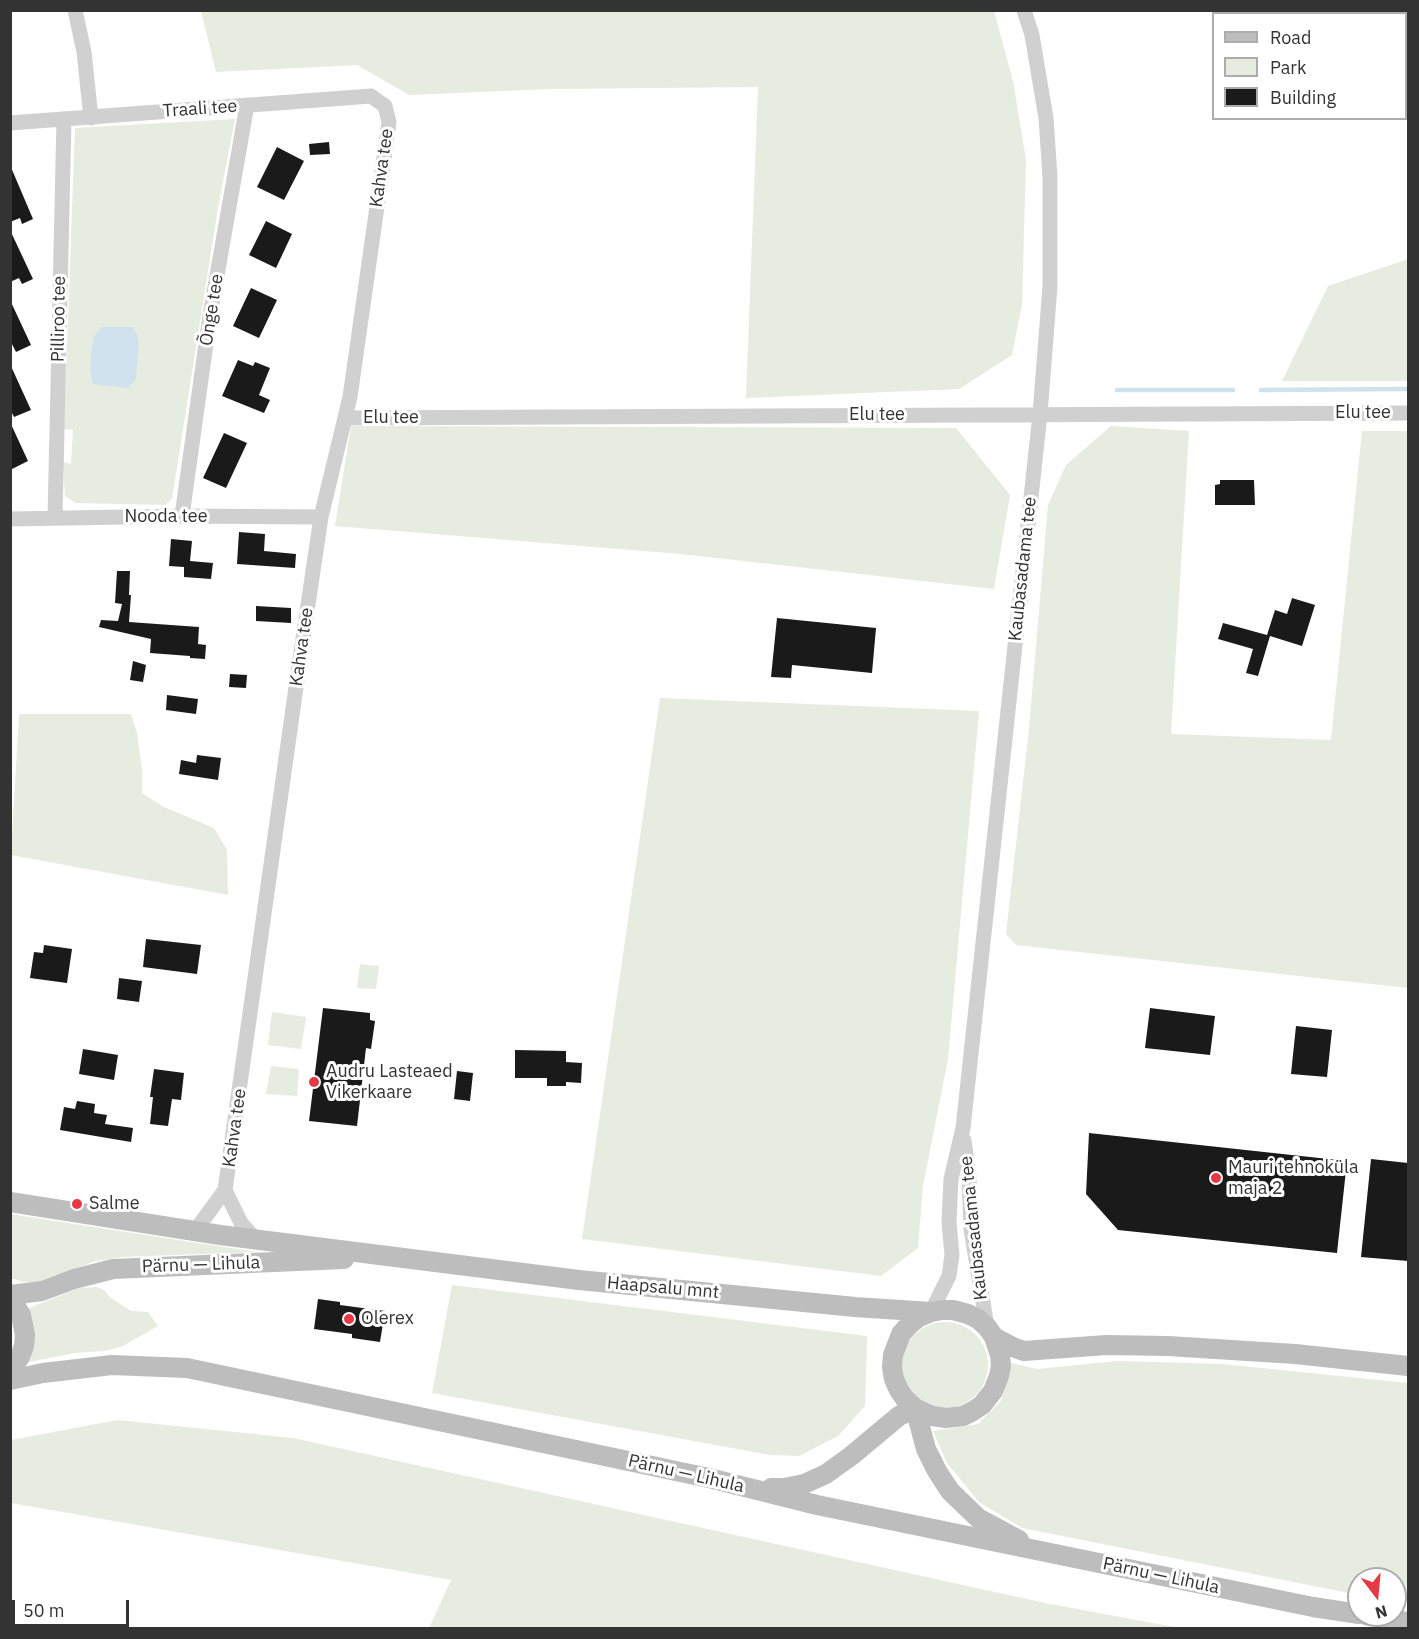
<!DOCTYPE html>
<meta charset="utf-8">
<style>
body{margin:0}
#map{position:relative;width:1419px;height:1639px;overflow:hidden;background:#fff;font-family:"IBM Plex Sans",sans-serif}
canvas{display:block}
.frame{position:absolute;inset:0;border:12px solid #333;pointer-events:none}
.legend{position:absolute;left:1212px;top:12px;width:195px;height:108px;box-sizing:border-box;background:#fff;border:2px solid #adadad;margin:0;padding:8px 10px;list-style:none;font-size:18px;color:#333}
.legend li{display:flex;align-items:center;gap:12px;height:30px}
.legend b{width:30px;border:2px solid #adadad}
.north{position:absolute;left:1347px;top:1567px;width:60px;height:60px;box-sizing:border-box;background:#fff;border:2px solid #adadad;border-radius:50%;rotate:164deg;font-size:16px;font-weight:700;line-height:24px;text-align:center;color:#333}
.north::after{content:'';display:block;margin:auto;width:21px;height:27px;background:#e63946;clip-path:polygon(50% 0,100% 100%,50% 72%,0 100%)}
.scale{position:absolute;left:12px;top:1600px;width:117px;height:27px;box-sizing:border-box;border:3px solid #333;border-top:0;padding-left:8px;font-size:18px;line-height:21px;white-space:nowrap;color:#333;-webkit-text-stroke:4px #fff;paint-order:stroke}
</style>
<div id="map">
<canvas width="1419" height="1639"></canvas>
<div class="frame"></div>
<ul class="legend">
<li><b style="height:8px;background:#bdbdbd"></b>Road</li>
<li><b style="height:16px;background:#e6ecdf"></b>Park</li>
<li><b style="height:16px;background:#1a1a1a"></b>Building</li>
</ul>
<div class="north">N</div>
<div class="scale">50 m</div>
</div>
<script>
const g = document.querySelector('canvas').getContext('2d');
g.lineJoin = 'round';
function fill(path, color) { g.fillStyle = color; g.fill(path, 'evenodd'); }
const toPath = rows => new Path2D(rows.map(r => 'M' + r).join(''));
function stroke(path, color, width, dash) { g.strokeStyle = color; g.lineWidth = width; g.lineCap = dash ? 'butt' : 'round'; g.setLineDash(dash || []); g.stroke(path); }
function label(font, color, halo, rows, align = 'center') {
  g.font = font + ' "IBM Plex Sans",sans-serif'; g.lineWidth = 6; g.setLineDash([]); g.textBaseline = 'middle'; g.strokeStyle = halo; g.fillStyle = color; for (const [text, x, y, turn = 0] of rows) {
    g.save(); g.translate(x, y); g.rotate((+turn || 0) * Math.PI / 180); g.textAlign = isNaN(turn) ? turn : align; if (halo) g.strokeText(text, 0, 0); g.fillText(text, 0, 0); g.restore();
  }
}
const green = toPath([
 [201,11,994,11,1013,81,1026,160,1022,304,1012,355,959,389,746,398,758,87,549,89,409,95,357,65,216,72],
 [235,119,218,208,172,499,165,505,76,503,65,496,63,462,71,464,73,430,64,429,75,128],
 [1408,259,1408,381,1282,381,1328,286],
 [351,426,956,428,1010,495,994,589,681,554,335,526],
 [1111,426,1189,431,1171,734,1331,740,1362,431,1408,431,1408,988,1016,945,1006,934,1029,729,1048,505,1066,465],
 [660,698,979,711,948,1059,923,1186,918,1248,881,1276,582,1239],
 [19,714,131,714,137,733,142,770,142,793,164,807,214,828,227,850,228,895,11,855],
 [360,964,379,966,376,989,357,988],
 [272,1012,306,1017,301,1049,268,1045],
 [271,1066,299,1069,297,1096,266,1094],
 [10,1214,237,1249,258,1252,123,1257,96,1261,37,1282,23,1282,11,1278],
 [452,1285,867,1336,865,1406,838,1436,799,1456,770,1455,432,1393],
 [97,1287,104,1290,111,1298,131,1311,148,1312,158,1326,121,1347,104,1351,75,1353,29,1362,33,1346,27,1309,79,1288],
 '902 1365a43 43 0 1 1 86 0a43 43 0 1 1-86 0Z',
 [1117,1361,1222,1364,1408,1383,1408,1603,1395,1601,1395,1579,1359,1579,1359,1595,1022,1528,979,1502,947,1463,933,1431,978,1424,1001,1401,1011,1363,1037,1369],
 [117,1420,293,1438,1045,1603,1180,1628,429,1628,451,1580,11,1503,11,1440]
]);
const water = toPath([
 [102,327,132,327,137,334,139,343,136,379,128,388,93,384,90,371,91,353,94,336]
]);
const stream = toPath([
 [1117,390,1233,390],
 [1261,390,1408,389]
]);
const building = toPath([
 [329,142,330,154,310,155,309,144],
 [277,147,304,161,284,200,257,187],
 [10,165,33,219,22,224,20,218,10,222],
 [266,221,292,234,276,268,249,255],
 [10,230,33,279,22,284,19,278,10,282],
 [251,288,277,300,259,338,233,326],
 [10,300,31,345,16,352,10,340],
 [238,360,253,366,255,362,270,368,259,395,270,400,264,413,222,396],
 [10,364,31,410,14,417,10,409],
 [10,422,28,461,10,470],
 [224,433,247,443,226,488,203,478],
 [1220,480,1254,480,1255,505,1215,505,1215,485,1220,484],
 [239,532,265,534,264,551,296,554,295,568,237,564],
 [171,539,192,541,190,561,213,563,211,579,184,577,184,567,169,566],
 [117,571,130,571,129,595,131,595,129,622,199,627,198,644,206,645,205,659,190,658,190,656,150,653,151,639,99,627,101,620,118,621,122,604,115,603],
 [1292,598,1315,605,1302,646,1270,636,1258,676,1246,673,1253,649,1218,639,1223,623,1267,635,1275,610,1287,614],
 [256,606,291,608,291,623,256,621],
 [777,618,876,628,872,673,792,665,791,678,771,677],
 [133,661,146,665,143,682,130,680],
 [230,674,247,675,246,688,229,687],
 [167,695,198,699,196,714,166,710],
 [197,755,221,758,218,780,179,774,181,760,196,763],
 [146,939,201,945,197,974,143,967],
 [44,945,72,949,67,983,30,978,34,952,43,953],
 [119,978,142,981,139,1002,117,999],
 [323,1008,370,1013,370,1020,375,1021,371,1049,366,1048,357,1126,309,1121],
 [1150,1008,1215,1016,1210,1055,1145,1048],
 [1296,1026,1332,1030,1327,1077,1291,1074],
 [83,1049,118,1055,114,1080,79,1074],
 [515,1050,566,1051,566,1062,582,1063,581,1083,566,1082,566,1086,547,1086,547,1078,515,1078],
 [154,1069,184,1073,181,1100,172,1099,168,1126,150,1124,153,1097,150,1097],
 [457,1071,473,1073,470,1101,454,1099],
 [77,1101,95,1104,94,1113,107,1115,105,1124,133,1128,131,1142,60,1130,64,1107,75,1109],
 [1089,1133,1347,1161,1337,1253,1118,1230,1086,1194],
 [1371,1159,1408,1163,1408,1261,1361,1257],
 [318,1299,340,1302,340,1305,385,1311,380,1342,352,1338,352,1334,314,1329]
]);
const minor = toPath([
 [75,10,84,52,91,118],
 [10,123,371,96,385,106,389,122,350,397,321,517,301,652,225,1190,195,1231],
 [345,418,1408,413],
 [182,516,210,315,247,105],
 [55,518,64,119],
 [10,519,182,516,321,517],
 [964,1140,969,1176,971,1229,987,1327],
 [225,1190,241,1223,255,1239],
 [931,1312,949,1276,952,1255,949,1222,951,1179,963,1128,1040,414,1050,286,1050,177,1046,118,1032,35,1024,10]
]);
const secondary = toPath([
 [10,1202,220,1235,579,1280,855,1307,931,1312],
 [10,1295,42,1291,74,1279,113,1269,344,1259],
 [10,1298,21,1315,25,1335,24,1346,20,1357,10,1371],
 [994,1337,1000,1355,1001,1366,999,1376,993,1391,982,1405,973,1411,963,1416,946,1418,932,1416,915,1408,905,1399,899,1390,894,1379,892,1367,893,1355,901,1334,909,1325,919,1317,931,1312,942,1310,953,1310,968,1314,978,1319,987,1327,994,1337,1015,1348,1024,1351,1106,1345,1168,1346,1295,1354,1408,1366],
 [10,1380,43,1373,112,1365,187,1368,709,1478,817,1505,1313,1607,1359,1614],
 [771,1488,784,1488,804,1484,826,1474,851,1456,899,1416,915,1408,926,1449,937,1471,950,1491,978,1518,1019,1540],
 [1365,1615,1408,1622]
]);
const markers = [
 [314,1082,6,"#e63946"],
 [1216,1178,6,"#e63946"],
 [77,1204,6,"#e63946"],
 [349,1319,6,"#e63946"]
];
const streetNames = [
 ["Traali tee",200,109,-4],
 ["Kahva tee",382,168,-82],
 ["Õnge tee",212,310,-81],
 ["Pilliroo tee",59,319,-89],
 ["Elu tee",1363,413],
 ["Elu tee",877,415],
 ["Elu tee",391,418],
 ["Nooda tee",166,517],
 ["Kaubasadama tee",1023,569,-84],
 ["Kahva tee",302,647,-82],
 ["Kahva tee",235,1128,-82],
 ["Kaubasadama tee",974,1228,-96],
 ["Pärnu — Lihula",201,1265,-2],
 ["Haapsalu mnt",663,1288,5],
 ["Pärnu — Lihula",686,1474,13],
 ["Pärnu — Lihula",1161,1576,12]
];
const poiNames = [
 ["Audru Lasteaed",326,1072],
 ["Vikerkaare",326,1093],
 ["Mauri tehnoküla",1228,1168],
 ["maja 2",1228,1189],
 ["Salme",89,1204],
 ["Olerex",361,1319]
];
fill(green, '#e6ecdf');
fill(water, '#cfe2ee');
stroke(stream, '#cfe2ee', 4.5);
fill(building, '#1a1a1a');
stroke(minor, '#d0d0d0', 15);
stroke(secondary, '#bdbdbd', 20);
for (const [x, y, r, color] of markers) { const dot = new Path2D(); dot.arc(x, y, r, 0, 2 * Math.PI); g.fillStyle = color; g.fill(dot); stroke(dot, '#fff', 2); }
label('18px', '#333', '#fff', streetNames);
label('18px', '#333', '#fff', poiNames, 'left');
</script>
